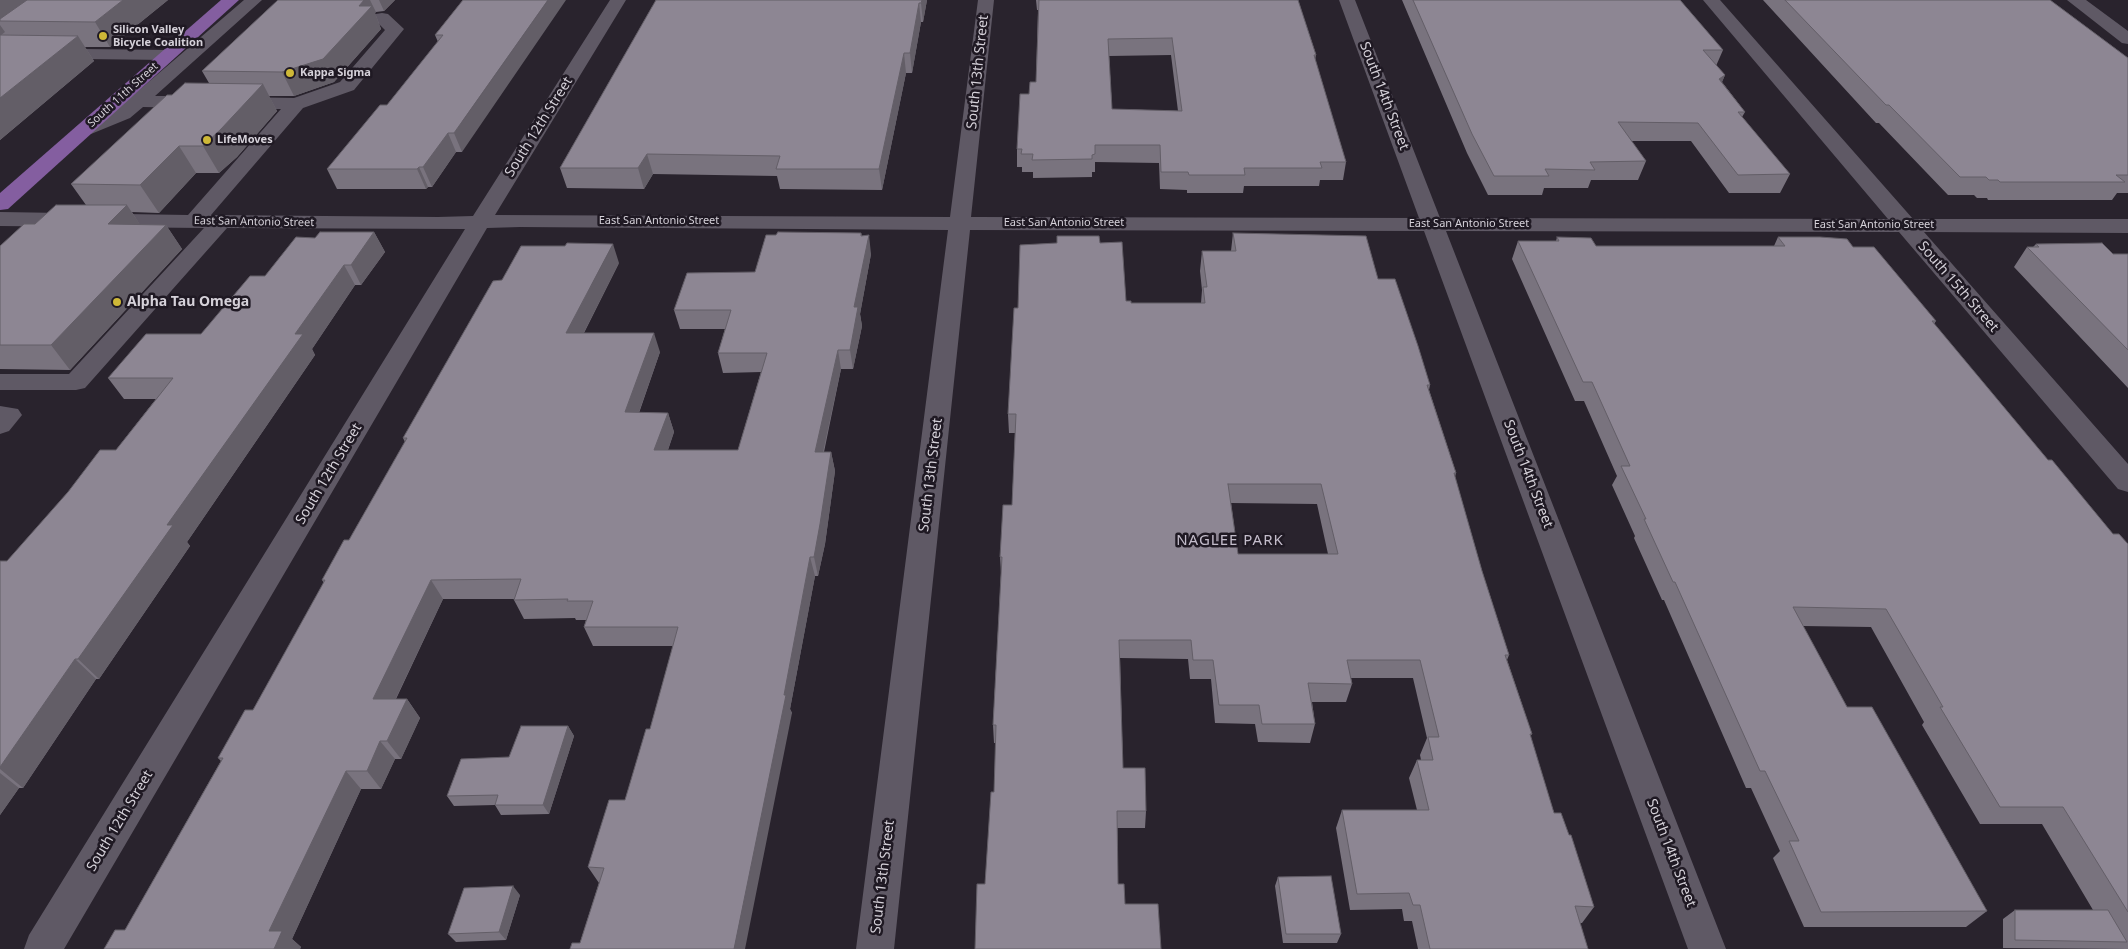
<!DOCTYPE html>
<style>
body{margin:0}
canvas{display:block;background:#29232d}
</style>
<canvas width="2128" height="949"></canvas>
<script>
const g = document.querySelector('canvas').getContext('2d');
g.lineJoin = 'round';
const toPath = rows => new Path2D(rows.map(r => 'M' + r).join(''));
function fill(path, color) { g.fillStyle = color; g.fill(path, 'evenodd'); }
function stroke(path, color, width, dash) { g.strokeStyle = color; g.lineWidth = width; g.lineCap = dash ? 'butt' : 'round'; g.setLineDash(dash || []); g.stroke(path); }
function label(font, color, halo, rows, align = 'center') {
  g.font = font + ' "Noto Sans",sans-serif'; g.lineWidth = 5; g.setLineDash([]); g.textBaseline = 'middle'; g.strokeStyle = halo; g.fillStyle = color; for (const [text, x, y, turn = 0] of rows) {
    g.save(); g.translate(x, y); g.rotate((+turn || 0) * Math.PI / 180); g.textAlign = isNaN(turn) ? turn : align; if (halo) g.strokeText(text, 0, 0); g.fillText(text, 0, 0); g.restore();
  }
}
const minor = toPath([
 [244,0,262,0,155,96,197,96,204,98,207,102,204,106,197,108,143,107,130,118,91,134,84,136,77,134,74,130,77,126,116,110,244,0],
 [610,0,626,0,495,215,950,217,978,0,994,0,971,217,1419,218,1339,0,1355,0,1440,218,1888,219,1703,0,1720,0,1913,219,2128,219,2128,233,1924,232,2128,464,2128,492,2118,489,1899,232,1446,231,1726,949,1688,949,1424,231,970,230,894,949,856,949,948,230,520,227,487,228,64,949,24,949,29,935,465,229,227,228,85,388,76,390,0,390,0,374,69,374,204,228,0,226,0,212,188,215,281,109,237,109,230,107,227,103,230,99,237,97,294,98,340,82,385,30,373,18,376,14,382,13,388,14,404,29,354,90,303,108,211,215,438,217,473,216,610,0],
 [2067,0,2086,0,2128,31,2128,44,2122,43,2067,0],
 [0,48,167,50,173,51,176,55,173,59,167,60,0,58,0,48],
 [0,406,18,409,22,415,9,431,0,434,0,406]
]);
const major = toPath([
 [221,0,239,0,8,209,0,210,0,193,221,0]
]);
const wall = toPath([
 [0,0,168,0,110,47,85,47,94,61,0,140],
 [278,0,395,0,384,11,376,12,375,13,381,29,334,82,294,96,269,96,277,111,237,157,219,173,196,173,159,213,132,212,140,225,166,225,182,249,70,370,0,369,0,246,35,224,86,205,71,184,172,95,209,83,202,71],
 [463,0,462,152,456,152,432,187,428,187,426,189,337,189,327,169,387,105,438,42,435,35],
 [927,0,923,22,921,22,912,73,906,73,882,190,780,189,777,176,653,174,644,189,567,188,560,168,652,7],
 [1036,0,1298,0,1316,55,1315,60,1346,162,1343,180,1320,180,1319,186,1244,186,1243,193,1187,193,1187,190,1160,189,1159,163,1095,162,1095,172,1092,172,1092,177,1033,178,1033,172,1022,172,1022,167,1017,167,1017,149,1029,94,1036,82,1038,10,1037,10],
 [1171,55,1178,111,1112,109,1109,56],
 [1402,0,1680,0,1723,50,1716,66,1725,75,1722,82,1745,112,1742,117,1790,174,1780,193,1729,193,1691,141,1631,141,1646,161,1638,180,1591,180,1588,188,1544,188,1542,195,1488,195,1467,153],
 [1763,0,2050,0,2128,58,2128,193,2117,193,2112,200,1988,200,1987,198,1977,198,1974,195,1948,195,1879,123,1876,123],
 [374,232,385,252,361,285,355,285,312,349,315,355,187,542,190,546,99,679,96,679,23,788,19,788,0,815,0,561,7,561,116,450,156,399,124,399,108,378,201,334,265,276,315,238],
 [861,233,862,236,871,254,860,314,862,326,853,369,841,369,824,452,831,452,835,471,825,544,818,576,815,576,790,709,792,713,580,943,599,883,588,867,625,800,650,729,673,646,593,646,584,627,586,620,576,620,575,618,524,619,514,600,514,599,443,599,396,699,407,699,420,718,401,759,395,759,381,789,361,789,292,939,301,947,300,949,104,949,125,930,221,761,218,758,253,710,324,583,322,580,349,540,405,442,403,438,619,263,584,333,660,352,639,413,668,413,674,432,668,450,738,450,761,372,723,373,718,353,725,329,680,329,674,310,755,272],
 [1233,233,1378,279,1430,385,1429,390,1456,473,1455,477,1482,571,1509,655,1507,660,1532,734,1530,737,1554,813,1569,835,1594,907,1582,923,1580,923,1588,949,1418,949,1412,921,1404,921,1402,909,1350,910,1336,828,1342,810,1417,810,1409,778,1417,760,1421,760,1420,755,1427,738,1413,678,1351,678,1352,684,1346,702,1312,702,1315,724,1310,743,1258,742,1255,724,1215,723,1211,679,1190,679,1188,659,1120,658,1123,768,1146,811,1145,828,1117,828,1118,884,1125,904,1161,949,985,884,994,792,996,743,994,743,993,725,1001,573,1000,557,1012,505,1015,433,1009,433,1008,414,1018,308,1100,243,1126,301,1131,303,1201,303,1202,290,1200,271,1202,251,1231,251],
 [1231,503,1317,504,1328,554,1238,554],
 [1557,237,1596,246,1774,246,1778,237,1853,247,1936,321,1934,324,2048,460,2113,534,2128,544,2128,949,2003,948,2003,919,2015,910,2093,910,2042,824,1980,824,1922,725,1924,722,1871,627,1803,626,1847,707,1987,911,1966,927,1804,927,1773,858,1780,851,1751,788,1746,788,1664,600,1662,600,1634,538,1635,536,1612,485,1617,476,1584,401,1575,401,1512,259,1518,241,1556,241],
 [2036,244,2113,254,2128,254,2128,388,2014,267,2027,247,2033,247],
 [568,726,574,736,549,814,501,815,495,805,454,806,447,796,509,757],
 [1278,877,1341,934,1337,943,1283,943,1275,886],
 [520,895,506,940,456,942,448,934]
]);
const shadedWall = toPath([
 [0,0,51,0,0,21],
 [123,0,168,0,110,47,95,22],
 [364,0,370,0,376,12,375,13,381,29,334,82,294,96,282,72,359,6],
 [379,0,395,0,384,11],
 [548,0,566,0,462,152,454,133],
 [922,0,927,0,923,22,921,3],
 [919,3,921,22,912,73,910,53],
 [0,25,5,32,0,36],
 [78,36,94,61,0,140,0,98],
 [904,53,906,73,882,190,879,169],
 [1725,75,1717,93,1719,79],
 [263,84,277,111,237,157,219,173,203,146],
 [448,133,456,152,432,187,423,167],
 [179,146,196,173,159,213,140,185],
 [647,154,653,174,644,189,638,168],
 [419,167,428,187,426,189,417,169],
 [127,205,143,229,108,224],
 [166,225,182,249,70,370,51,345],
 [374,232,385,252,361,285,351,265],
 [869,235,871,254,860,314,862,326,853,369,850,350,854,307],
 [613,244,619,263,574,352,566,333],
 [344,265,355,285,312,349,315,355,187,542,190,546,99,679,78,659,167,525,295,334],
 [654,333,660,352,632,432,625,412],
 [838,350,841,369,819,471,815,452],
 [668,413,674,432,661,470,654,450],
 [831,452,835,471,825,544,818,576,814,557],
 [810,557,815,576,790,709,792,713,745,949,734,949,784,695],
 [431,580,443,599,387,717,373,699],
 [75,659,96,679,23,788,0,769,0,767],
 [407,699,420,718,401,759,387,741],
 [568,726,574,736,549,814,543,805],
 [380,741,395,759,381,789,367,771],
 [346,771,361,789,292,939,301,947,300,949,274,949,269,931],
 [0,773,19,788,0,815],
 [513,886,520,895,506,940,499,932]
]);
const building = toPath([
 [27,0,123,0,95,22,0,21,0,19,27,0],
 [278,0,364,0,359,6,372,6,323,59,282,72,202,71,278,0],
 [463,0,548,0,454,133,448,133,423,167,419,167,417,169,327,169,380,105,387,105,443,35,435,35,463,0],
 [656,0,922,0,921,3,919,3,910,53,904,53,879,169,776,169,780,156,647,154,638,168,560,168,656,0],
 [1039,0,1298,0,1316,55,1314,55,1346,162,1320,162,1322,168,1244,168,1245,175,1189,175,1188,172,1161,172,1160,145,1095,145,1095,154,1092,155,1092,159,1032,160,1033,154,1021,154,1022,149,1017,149,1020,94,1029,94,1030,82,1036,82,1039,0],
 [1172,38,1182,111,1112,109,1108,39,1172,38],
 [1413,0,1680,0,1723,50,1703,50,1725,75,1719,79,1745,112,1738,112,1790,174,1738,175,1698,123,1618,122,1646,161,1590,162,1595,170,1545,169,1549,176,1494,176,1472,134,1413,0],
 [1785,0,2050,0,2128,58,2128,175,2116,175,2125,182,2000,182,1998,180,1989,180,1986,177,1960,177,1889,105,1886,105,1785,0],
 [0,35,78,36,0,98,0,35],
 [185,83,263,84,221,129,203,146,179,146,140,185,71,184,167,95,172,95,185,83],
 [56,205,127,205,108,224,166,225,51,345,0,345,0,246,24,224,35,224,56,205],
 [320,232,374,232,351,265,344,265,295,334,303,334,167,525,173,525,78,659,75,659,0,767,0,561,7,561,68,492,100,450,116,450,173,378,108,378,146,334,201,334,250,276,265,276,296,237,315,238,320,232],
 [778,232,861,233,861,236,869,235,854,307,858,307,850,350,838,350,815,452,831,452,820,524,814,557,810,557,784,695,786,695,734,949,570,949,572,943,580,943,604,868,588,867,609,800,625,800,646,729,650,729,678,627,584,627,593,601,567,601,568,599,514,600,521,579,431,580,373,699,407,699,387,741,380,741,367,771,346,771,269,931,282,931,274,949,104,949,115,930,125,930,223,758,218,758,245,710,253,710,325,580,322,580,344,540,349,540,407,438,403,438,493,281,502,280,521,246,565,246,567,243,613,244,566,333,654,333,625,412,668,413,654,450,738,450,767,353,718,353,731,310,674,310,687,273,755,272,766,235,776,235,778,232],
 [1233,233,1366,236,1378,279,1395,279,1418,346,1430,385,1427,385,1456,473,1454,473,1482,571,1509,655,1505,655,1532,734,1530,734,1554,813,1561,813,1569,835,1571,835,1594,907,1575,906,1588,949,1430,949,1420,905,1413,905,1409,893,1357,894,1342,810,1429,810,1417,760,1433,760,1428,737,1439,737,1420,660,1347,660,1352,684,1308,683,1315,724,1262,724,1259,705,1219,705,1213,660,1193,660,1191,640,1119,640,1123,768,1145,768,1146,811,1117,811,1118,884,1124,884,1125,904,1158,904,1161,949,975,949,977,884,985,884,991,792,994,792,996,725,993,725,1002,557,1000,557,1003,505,1012,505,1016,414,1008,414,1014,308,1018,308,1020,245,1057,243,1057,236,1099,236,1100,243,1122,242,1126,301,1131,301,1131,303,1205,303,1203,287,1207,287,1202,251,1236,251,1233,233],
 [1228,484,1321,484,1338,554,1238,554,1228,484],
 [1557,237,1591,238,1596,246,1785,246,1778,237,1820,237,1847,239,1853,247,1874,247,1936,321,1932,321,2048,460,2052,460,2113,534,2119,534,2128,544,2128,912,2063,807,2000,807,1940,707,1943,707,1886,609,1793,607,1847,707,1872,707,1987,911,1821,912,1789,841,1799,841,1765,771,1760,771,1675,582,1673,582,1644,519,1646,519,1621,466,1630,466,1592,382,1583,382,1518,241,1559,241,1557,237],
 [2102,243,2113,254,2128,254,2128,350,2027,247,2039,247,2036,244,2102,243],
 [521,726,568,726,543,805,495,805,498,795,447,796,461,759,509,757,521,726],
 [1331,876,1341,934,1286,934,1278,877,1331,876],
 [513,886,499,932,448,934,464,888,513,886],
 [2015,910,2108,910,2127,942,2015,940,2015,910]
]);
const markers = [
 [103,36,5,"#ceb837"],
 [290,73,5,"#ceb837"],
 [207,140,5,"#ceb837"],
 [117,302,5,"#ceb837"]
];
const farPoinames = [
 ["Silicon Valley",113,30],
 ["Bicycle Coalition",113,43],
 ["Kappa Sigma",300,73],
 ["LifeMoves",217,140]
];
const farStreetnames = [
 ["South 11th Street",123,95,-42],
 ["East San Antonio Street",659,221],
 ["East San Antonio Street",254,222,1],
 ["East San Antonio Street",1064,223],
 ["East San Antonio Street",1469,224],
 ["East San Antonio Street",1874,225]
];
const streetNames = [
 ["South 13th Street",978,72,-84],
 ["South 14th Street",1384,96,69],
 ["South 12th Street",539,127,-58],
 ["South 15th Street",1958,287,49],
 ["South 12th Street",329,474,-59],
 ["South 14th Street",1528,474,69],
 ["South 13th Street",931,475,-83],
 ["South 12th Street",120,821,-59],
 ["South 14th Street",1671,853,69],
 ["South 13th Street",883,877,-83]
];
const poiNames = [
 ["Alpha Tau Omega",127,302]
];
const neighbourhoodNames = [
 ["NAGLEE PARK",1230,541]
];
fill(minor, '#5f5965');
fill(major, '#845ea0');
fill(wall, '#79737e');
fill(shadedWall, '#635e67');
fill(building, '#8d8693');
stroke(building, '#635e67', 1);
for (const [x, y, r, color] of markers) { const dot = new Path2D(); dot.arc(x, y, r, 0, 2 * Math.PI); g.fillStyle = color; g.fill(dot); stroke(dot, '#1f1923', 2); }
label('bold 11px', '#d5d1d9', '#1f1923', farPoinames, 'left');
label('11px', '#d5d1d9', '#1f1923', farStreetnames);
label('14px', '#d5d1d9', '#1f1923', streetNames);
label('bold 14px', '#d5d1d9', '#1f1923', poiNames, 'left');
g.letterSpacing = '1px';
label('15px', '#c4bdcb', '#1f1923', neighbourhoodNames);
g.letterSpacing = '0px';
</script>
